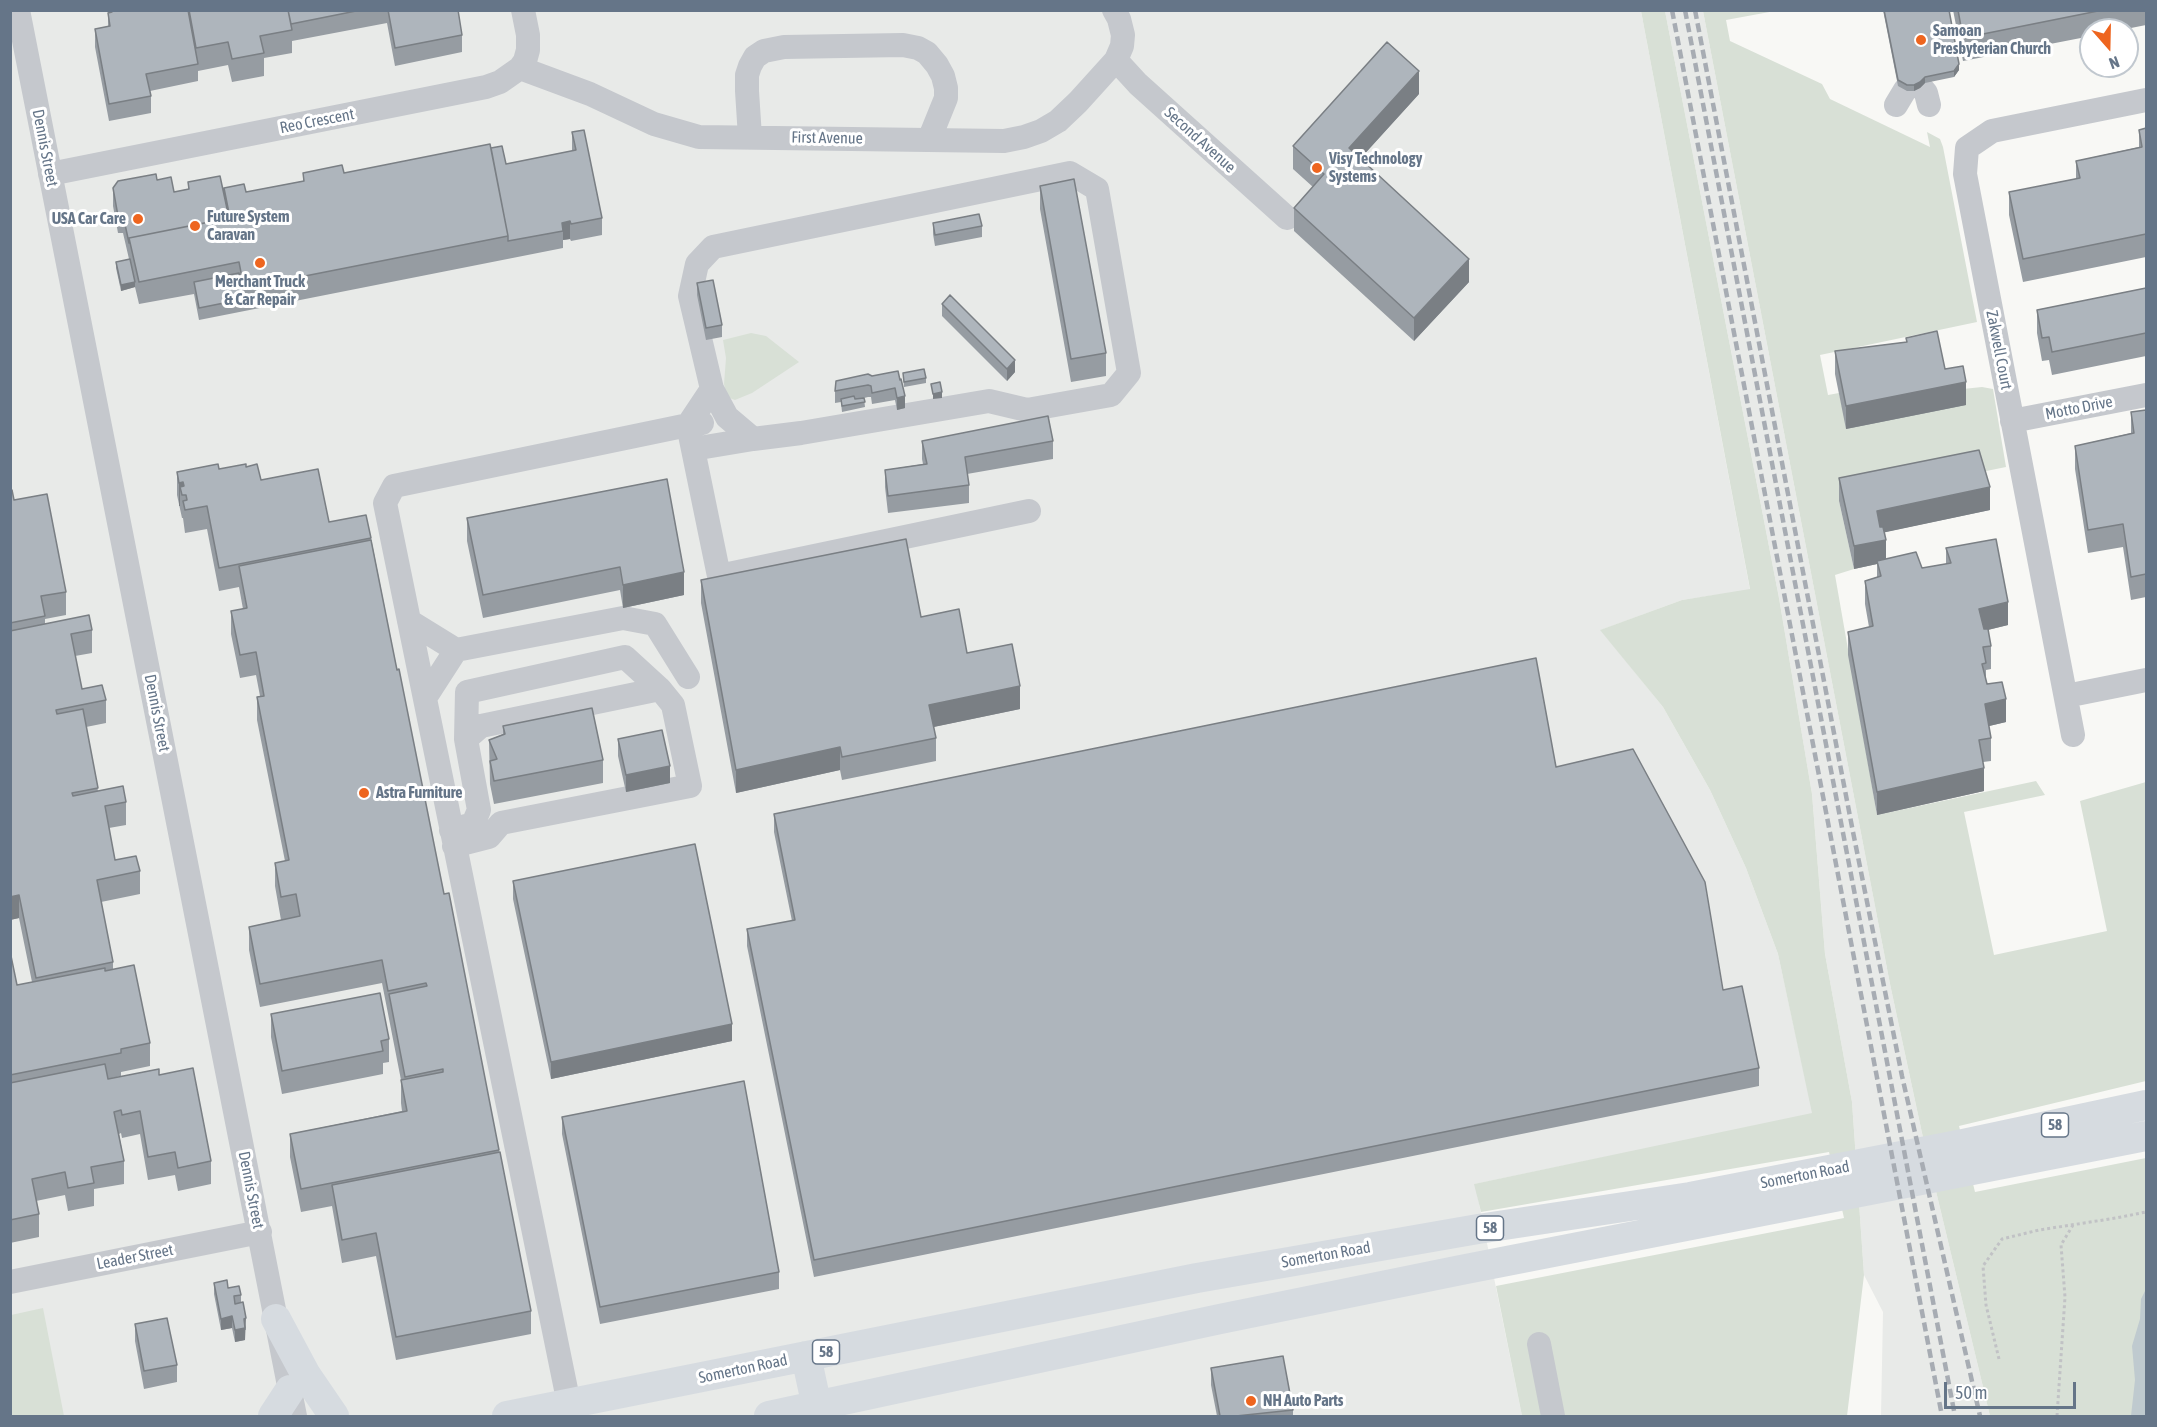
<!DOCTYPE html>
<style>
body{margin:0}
#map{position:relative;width:2157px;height:1427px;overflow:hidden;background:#f8f8f5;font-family:"Asap Condensed",sans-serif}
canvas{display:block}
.frame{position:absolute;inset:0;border:12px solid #657588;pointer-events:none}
.north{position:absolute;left:2079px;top:18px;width:60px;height:60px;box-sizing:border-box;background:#fff;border:2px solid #c1c8cf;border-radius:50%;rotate:160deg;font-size:16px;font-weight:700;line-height:24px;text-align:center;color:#657588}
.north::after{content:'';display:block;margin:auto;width:21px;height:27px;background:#ee651f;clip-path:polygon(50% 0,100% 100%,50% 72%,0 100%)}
.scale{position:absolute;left:1944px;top:1382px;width:132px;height:27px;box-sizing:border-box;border:3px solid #657588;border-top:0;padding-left:8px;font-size:18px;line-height:21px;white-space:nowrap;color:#657588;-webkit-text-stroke:4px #fff;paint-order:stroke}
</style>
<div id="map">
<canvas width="2157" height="1427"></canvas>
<div class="frame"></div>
<div class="north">N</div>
<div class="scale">50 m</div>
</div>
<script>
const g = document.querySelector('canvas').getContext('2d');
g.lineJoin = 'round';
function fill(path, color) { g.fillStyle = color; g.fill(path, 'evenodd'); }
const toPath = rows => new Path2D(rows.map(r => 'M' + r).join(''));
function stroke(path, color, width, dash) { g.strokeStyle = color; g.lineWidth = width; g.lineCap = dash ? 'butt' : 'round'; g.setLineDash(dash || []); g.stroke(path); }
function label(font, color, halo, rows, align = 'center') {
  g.font = font + ' "Asap Condensed",sans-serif'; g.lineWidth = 6; g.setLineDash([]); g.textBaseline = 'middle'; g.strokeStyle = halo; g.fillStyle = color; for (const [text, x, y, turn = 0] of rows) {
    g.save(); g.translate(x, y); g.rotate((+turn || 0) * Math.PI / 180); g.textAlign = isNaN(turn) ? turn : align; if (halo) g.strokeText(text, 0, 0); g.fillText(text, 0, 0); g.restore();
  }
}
const built = toPath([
 [10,11,1641,11,1750,590,1682,600,1601,630,1663,707,1710,790,1746,868,1778,954,1813,1114,1475,1184,1522,1416,11,1416],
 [1665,11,1703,11,1890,984,1922,1133,1990,1416,1881,1416,1883,1312,1864,1275,1852,1102,1825,954,1812,794,1779,598]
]);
const green = toPath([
 [1641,11,1665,11,1779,598,1812,794,1825,954,1852,1102,1864,1275,1847,1416,1522,1416,1496,1286,1844,1218,1829,1152,1481,1212,1474,1184,1812,1113,1778,954,1746,868,1710,790,1663,707,1600,630,1682,600,1750,589],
 [1703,11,1775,11,1726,20,1730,41,1822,84,1830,99,1930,147,1927,132,1940,139,1943,147,1977,322,1820,355,1828,395,1839,393,1847,429,1963,389,1982,387,1993,389,2006,467,1839,501,1854,569,1835,575,1877,815,2036,781,2045,795,1964,812,1994,955,2107,931,2080,801,2146,782,2146,1081,1959,1126,1975,1192,2146,1158,2146,1416,1990,1416,1922,1133,1890,984],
 [751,333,766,336,799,362,752,393,735,400,727,397,724,384,726,358,723,340],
 [43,1308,64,1416,11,1416,11,1315]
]);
const water = toPath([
 [2146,1289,2146,1416,2131,1416,2135,1380,2132,1346,2140,1319,2141,1299]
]);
const path = toPath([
 [1999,1359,1986,1305,1983,1266,2002,1239,2039,1230,2116,1218,2146,1212],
 [2057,1416,2065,1297,2061,1245,2073,1225]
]);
const minor = toPath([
 [18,10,295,1416],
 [1116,60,1138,84,1287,218],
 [520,68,590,94,654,124,699,137,1004,141,1024,137,1041,131,1058,121,1078,102,1116,60,1122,46,1123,35,1119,19,1114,10],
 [1921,87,1926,93,1929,105],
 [1896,105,1905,90],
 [750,137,747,91,747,75,750,66,755,57,764,51,784,47,903,45,918,48,927,53,937,65,943,76,946,88,946,98,929,140],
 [50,174,486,87,500,82,520,68,525,61,528,50,528,35,523,10],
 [2012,421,2146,395],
 [702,423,688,425,719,576,1029,511],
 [693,449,753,439],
 [409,621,456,650],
 [2066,696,2146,680],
 [425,698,456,650,623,618,655,624,688,677],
 [2073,735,1965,174,1967,148,1992,131,2146,100],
 [466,739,467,692,625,657,660,689],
 [451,830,473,824,479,810,466,739,481,726,660,689,673,705,690,786,501,823,489,837,454,846],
 [10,1282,260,1232],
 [1539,1344,1553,1416],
 [569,1404,385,503,394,486,688,425,712,389,690,296,697,264,713,247,1070,173,1097,189,1129,373,1111,395,1027,410,989,401,801,433,753,439,727,417,712,389]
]);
const major = toPath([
 [276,1319,306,1375,334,1416],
 [806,1356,817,1407],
 [273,1416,290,1390],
 [507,1416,1197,1278,1478,1229,1690,1197,1963,1144,2146,1105],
 [769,1416,1220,1319,1461,1270,2146,1136]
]);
const rail = toPath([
 [1672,10,1942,1416],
 [1685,10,1955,1416],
 [1695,10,1853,832,1902,1076,1980,1416]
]);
const wall = toPath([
 [108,10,458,10,462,35,462,52,395,66,387,23,292,41,292,53,264,58,264,76,232,82,228,65,198,71,198,81,150,91,151,96,151,113,109,121,95,47,95,29,108,27],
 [1883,10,1949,10,1959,70,1954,77,1925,83,1920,88,1914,91,1907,91,1898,86],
 [1953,10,2146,10,2146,25,2121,30,2091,30,2091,36,1963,61],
 [1419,94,1360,159,1469,282,1414,341,1294,231,1294,208,1313,187,1293,169,1293,146],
 [2146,128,2146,257,2023,282,2009,215,2009,192,2076,179,2076,161,2139,147,2139,130],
 [572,132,602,218,602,235,571,241,570,239,563,240,563,248,199,320,194,294,139,304,135,287,121,291,116,268,116,262,129,259,123,233,118,233,113,206,113,188,157,180,174,192,188,189,188,182,224,195,224,188,246,192,303,181,303,173,344,173,491,148,506,164,572,151],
 [1040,186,1106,353,1106,376,1071,382,1040,209],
 [933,223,982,226,982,237,935,246,933,234],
 [697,283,722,325,722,337,706,340,697,295],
 [2146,288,2146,356,2052,375,2049,360,2042,361,2037,333,2037,310],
 [942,304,1015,372,1007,381,942,316],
 [1906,338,1945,369,1966,405,1846,429,1835,374,1835,351,1906,342],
 [898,371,905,408,897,410,895,400,872,404,871,397,868,397,864,398,865,407,842,412,841,402,835,403,835,391,872,376],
 [903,373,926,378,926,383,904,387],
 [2146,410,2146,597,2131,600,2123,547,2088,553,2075,469,2075,446,2131,433,2131,412],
 [922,441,1053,441,1053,459,967,474,969,485,969,503,888,513,885,487,885,470,923,464,922,459],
 [246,467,261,480,329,522,371,538,397,670,444,894,499,1150,531,1311,531,1334,396,1360,376,1256,342,1263,332,1206,301,1212,290,1157,290,1134,402,1111,401,1103,401,1080,382,983,260,1007,249,950,249,927,281,920,275,886,275,863,285,861,257,720,257,697,260,696,256,675,240,678,231,634,231,611,243,609,239,587,219,591,207,529,185,533,183,518,182,518,177,495,177,472],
 [1839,478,1990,510,1885,532,1886,559,1922,568,1946,564,1946,548,2008,625,1988,630,1991,646,1991,669,1986,670,1986,683,2006,722,1989,726,1991,738,1991,761,1983,762,1984,791,1877,815,1848,655,1848,632,1869,627,1865,604,1865,581,1877,577,1877,564,1854,569,1839,501],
 [667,479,684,595,623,608,620,590,483,618,467,541,467,518],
 [10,490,14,500,66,592,66,615,45,619,45,624,92,630,92,653,75,656,82,689,106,700,106,723,86,727,98,791,126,802,126,825,109,828,115,860,140,871,140,894,101,902,113,962,113,969,150,1043,150,1066,121,1072,121,1076,108,1079,159,1075,211,1161,211,1184,178,1191,175,1175,148,1180,140,1134,122,1138,121,1133,119,1134,124,1161,124,1184,94,1189,94,1206,68,1211,65,1195,36,1201,39,1214,39,1237,10,1243,10,956,17,985,32,982,19,918,10,920],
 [701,580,921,617,967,653,1020,709,933,727,936,738,936,761,842,780,840,770,736,793,701,603],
 [503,726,603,760,603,783,494,804,490,784,489,740,503,734],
 [618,739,670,783,626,792,618,756],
 [1556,767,1723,990,1759,1068,1759,1086,814,1277,747,946,747,929,792,921,774,832,774,814],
 [513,881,732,1041,551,1079,513,899],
 [271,1014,389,1039,389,1062,383,1063,383,1074,282,1094,271,1037],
 [562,1117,779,1272,779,1289,600,1324,562,1134],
 [214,1283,228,1288,241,1295,241,1303,246,1330,245,1330,245,1340,235,1342,232,1328,221,1330,214,1294],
 [135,1324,177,1365,177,1382,144,1389,135,1341],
 [1211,1368,1293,1410,1293,1416,1217,1416,1211,1385]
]);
const shadedWall = toPath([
 [1959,64,1959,70,1954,77,1954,71],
 [1419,71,1419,94,1349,171,1349,148],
 [1925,77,1925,83,1920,88,1914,91,1914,85],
 [570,221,570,239,563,240,563,231,562,223],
 [1469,259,1469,282,1414,341,1414,318],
 [135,282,135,287,121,291,121,285],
 [1015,360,1015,372,1007,381,1007,369],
 [1966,382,1966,405,1846,429,1846,406],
 [942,392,942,398,933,399,933,394],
 [905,396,905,408,897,410,897,398],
 [183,482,183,495,180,487,180,506,179,506,179,483],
 [1990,487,1990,510,1877,534,1877,511],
 [1886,540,1886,563,1877,561,1877,564,1854,569,1854,546],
 [684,572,684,595,623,608,623,585],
 [2008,602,2008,625,1979,632,1979,609],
 [1020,686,1020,709,929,728,929,705],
 [2006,699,2006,722,1985,727,1985,704],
 [840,747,840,770,736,793,736,770],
 [670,766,670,783,626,792,626,775],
 [1984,768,1984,791,1877,815,1877,792],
 [19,895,19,918,10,920,10,897],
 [732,1024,732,1041,551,1079,551,1062],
 [232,1316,232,1328,221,1330,221,1319],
 [246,1318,245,1340,235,1342,235,1330,244,1319]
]);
const building = toPath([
 [111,10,188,10,198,64,146,74,151,96,109,104,95,29,110,26,108,13,112,12,111,10],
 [189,10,288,10,292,30,260,36,264,53,232,59,228,42,196,48,189,10],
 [288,10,361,10,291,24,288,10],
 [388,10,458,10,462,35,395,48,388,10],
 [1884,10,1949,10,1959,64,1954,71,1925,77,1920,82,1914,85,1907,85,1898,80,1884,10],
 [1958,10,2103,10,1963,38,1958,10],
 [1387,42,1419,71,1349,148,1469,259,1414,318,1294,208,1324,174,1293,146,1387,42],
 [2146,128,2146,234,2023,259,2009,192,2080,178,2076,161,2142,147,2139,130,2146,128],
 [584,130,602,218,571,224,570,221,562,223,563,231,508,241,508,236,491,148,502,146,506,164,576,150,572,132,584,130],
 [490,144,508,236,244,288,239,262,139,282,129,238,230,218,224,188,244,184,246,192,304,181,303,173,342,165,344,173,490,144],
 [156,174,157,180,171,177,174,192,189,189,188,182,220,176,229,218,129,238,129,243,123,215,118,216,113,188,118,181,156,174],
 [1074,179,1106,353,1071,359,1040,186,1074,179],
 [979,214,982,226,935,235,933,223,979,214],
 [130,259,135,282,121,285,116,262,130,259],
 [239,273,244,299,199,308,194,282,239,273],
 [713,280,722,325,706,328,697,283,713,280],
 [2146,288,2146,333,2052,352,2049,337,2042,338,2037,310,2146,288],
 [950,295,1015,360,1007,369,942,304,950,295],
 [1937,331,1945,369,1963,366,1966,382,1846,406,1835,351,1907,342,1906,338,1937,331],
 [924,369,926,378,904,382,903,373,924,369],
 [898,371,900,380,901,379,905,396,897,398,895,388,872,393,871,386,868,385,835,391,836,381,868,374,872,376,898,371],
 [940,382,942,392,933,394,931,384,940,382],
 [854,396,855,399,864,398,865,402,842,406,841,399,854,396],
 [2146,410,2146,574,2131,577,2123,524,2088,530,2075,446,2134,433,2131,412,2146,410],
 [1048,416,1053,441,965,457,969,485,888,496,885,470,927,464,922,441,1048,416],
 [1979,450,1990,487,1877,511,1880,527,1883,527,1886,540,1854,546,1839,478,1979,450],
 [218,464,219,469,246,464,246,467,257,464,261,480,318,469,329,522,366,515,371,538,219,568,207,506,185,510,183,501,187,500,186,495,182,495,180,487,184,486,183,482,179,483,177,472,218,464],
 [667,479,684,572,623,585,620,567,483,595,467,518,667,479],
 [10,490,12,490,14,500,47,494,66,592,41,596,45,616,10,623,10,490],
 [906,539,921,617,959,609,967,653,1012,644,1020,686,929,705,936,738,842,757,840,747,736,770,701,580,906,539],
 [1996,539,2008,602,1979,609,1984,629,1988,629,1991,646,1983,647,1986,663,1982,664,1987,684,2002,682,2006,699,1985,704,1991,738,1979,740,1984,768,1877,792,1848,632,1873,626,1865,581,1881,576,1877,561,1916,552,1922,568,1951,563,1946,548,1996,539],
 [371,540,397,670,399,669,444,894,449,893,499,1150,301,1189,290,1134,407,1111,401,1080,443,1072,443,1069,405,1077,389,994,427,986,426,983,388,991,382,960,260,984,249,927,300,916,296,894,281,897,275,863,289,860,257,697,264,696,256,652,240,655,231,611,247,608,239,566,371,540],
 [89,615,92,630,71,634,82,689,102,685,106,700,56,710,57,714,83,709,98,788,72,793,73,796,123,786,126,802,105,806,115,860,136,856,140,871,97,880,113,962,36,978,19,895,10,897,10,631,89,615],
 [1536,658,1556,767,1633,749,1705,882,1723,990,1742,986,1759,1068,814,1260,747,929,795,920,774,814,1536,658],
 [592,708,603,760,494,781,490,761,497,759,489,740,505,734,503,726,592,708],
 [662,730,670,766,626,775,618,739,662,730],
 [695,844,732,1024,551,1062,513,881,695,844],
 [10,956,11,956,17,985,105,968,105,971,134,965,150,1043,121,1049,121,1053,10,1075,10,956],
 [380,993,389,1039,381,1041,383,1051,282,1071,271,1014,380,993],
 [105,1064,108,1079,159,1069,159,1075,193,1068,211,1161,178,1168,175,1152,148,1157,140,1111,122,1115,121,1110,114,1112,124,1161,91,1167,94,1183,68,1188,65,1172,32,1179,39,1214,10,1220,10,1083,105,1064],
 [744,1081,779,1272,600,1307,562,1117,744,1081],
 [500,1152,531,1311,396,1337,376,1233,342,1240,332,1185,500,1152],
 [227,1280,228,1288,239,1286,241,1295,234,1296,235,1304,243,1302,246,1318,244,1319,245,1328,235,1330,232,1316,221,1319,214,1283,227,1280],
 [167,1318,177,1365,144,1371,135,1324,167,1318],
 [1283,1356,1293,1410,1236,1416,1220,1416,1211,1368,1283,1356]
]);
const markers = [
 [1921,40,6,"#ee651f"],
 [1317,168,6,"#ee651f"],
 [138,219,6,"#ee651f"],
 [195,226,6,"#ee651f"],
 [260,263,6,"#ee651f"],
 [364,793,6,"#ee651f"],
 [1251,1401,6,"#ee651f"]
];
const shields = [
 [2055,1125,27],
 [1490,1228,27],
 [826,1352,27]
];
const shieldNames = [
 ["58",2055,1125],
 ["58",1490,1228],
 ["58",826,1352]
];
const poiNames = [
 ["Samoan",1933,31],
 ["Presbyterian Church",1933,49],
 ["Visy Technology",1329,159],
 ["Systems",1329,177],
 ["Future System",207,217],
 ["Caravan",207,235],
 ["USA Car Care",126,219,"right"],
 ["Merchant Truck",260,282,"center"],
 ["& Car Repair",260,300,"center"],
 ["Astra Furniture",376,793],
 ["NH Auto Parts",1263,1401]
];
const streetNames = [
 ["Reo Crescent",317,121,-11],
 ["First Avenue",827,138,1],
 ["Second Avenue",1200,140,42],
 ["Dennis Street",45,148,79],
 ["Zakwell Court",1999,350,79],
 ["Motto Drive",2079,408,-11],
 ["Dennis Street",157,713,79],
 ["Somerton Road",1805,1175,-11],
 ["Dennis Street",251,1190,79],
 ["Somerton Road",1326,1255,-10],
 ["Leader Street",135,1257,-11],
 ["Somerton Road",743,1369,-12]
];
fill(built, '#e8eae8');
fill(green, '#d8e0d6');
fill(water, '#bfcacf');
stroke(path, '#c1c2c5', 3, [3, 3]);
stroke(minor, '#c5c8cd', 24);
stroke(major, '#d6dbe0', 30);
stroke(rail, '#a7acb3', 4.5, [9, 4.5]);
fill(wall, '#969ca2');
fill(shadedWall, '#7a7f84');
fill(building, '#aeb5bc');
stroke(building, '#7a7f84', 1.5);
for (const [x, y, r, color] of markers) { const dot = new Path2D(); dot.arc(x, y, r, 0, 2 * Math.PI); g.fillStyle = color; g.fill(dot); stroke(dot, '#fff', 2); }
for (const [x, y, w] of shields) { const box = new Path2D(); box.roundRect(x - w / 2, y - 12, w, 24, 4.5); g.fillStyle = '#fff'; g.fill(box); stroke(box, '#657588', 1.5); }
label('bold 15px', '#657588', null, shieldNames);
label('bold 16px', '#657588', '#fff', poiNames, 'left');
label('16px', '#657588', '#fff', streetNames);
</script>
